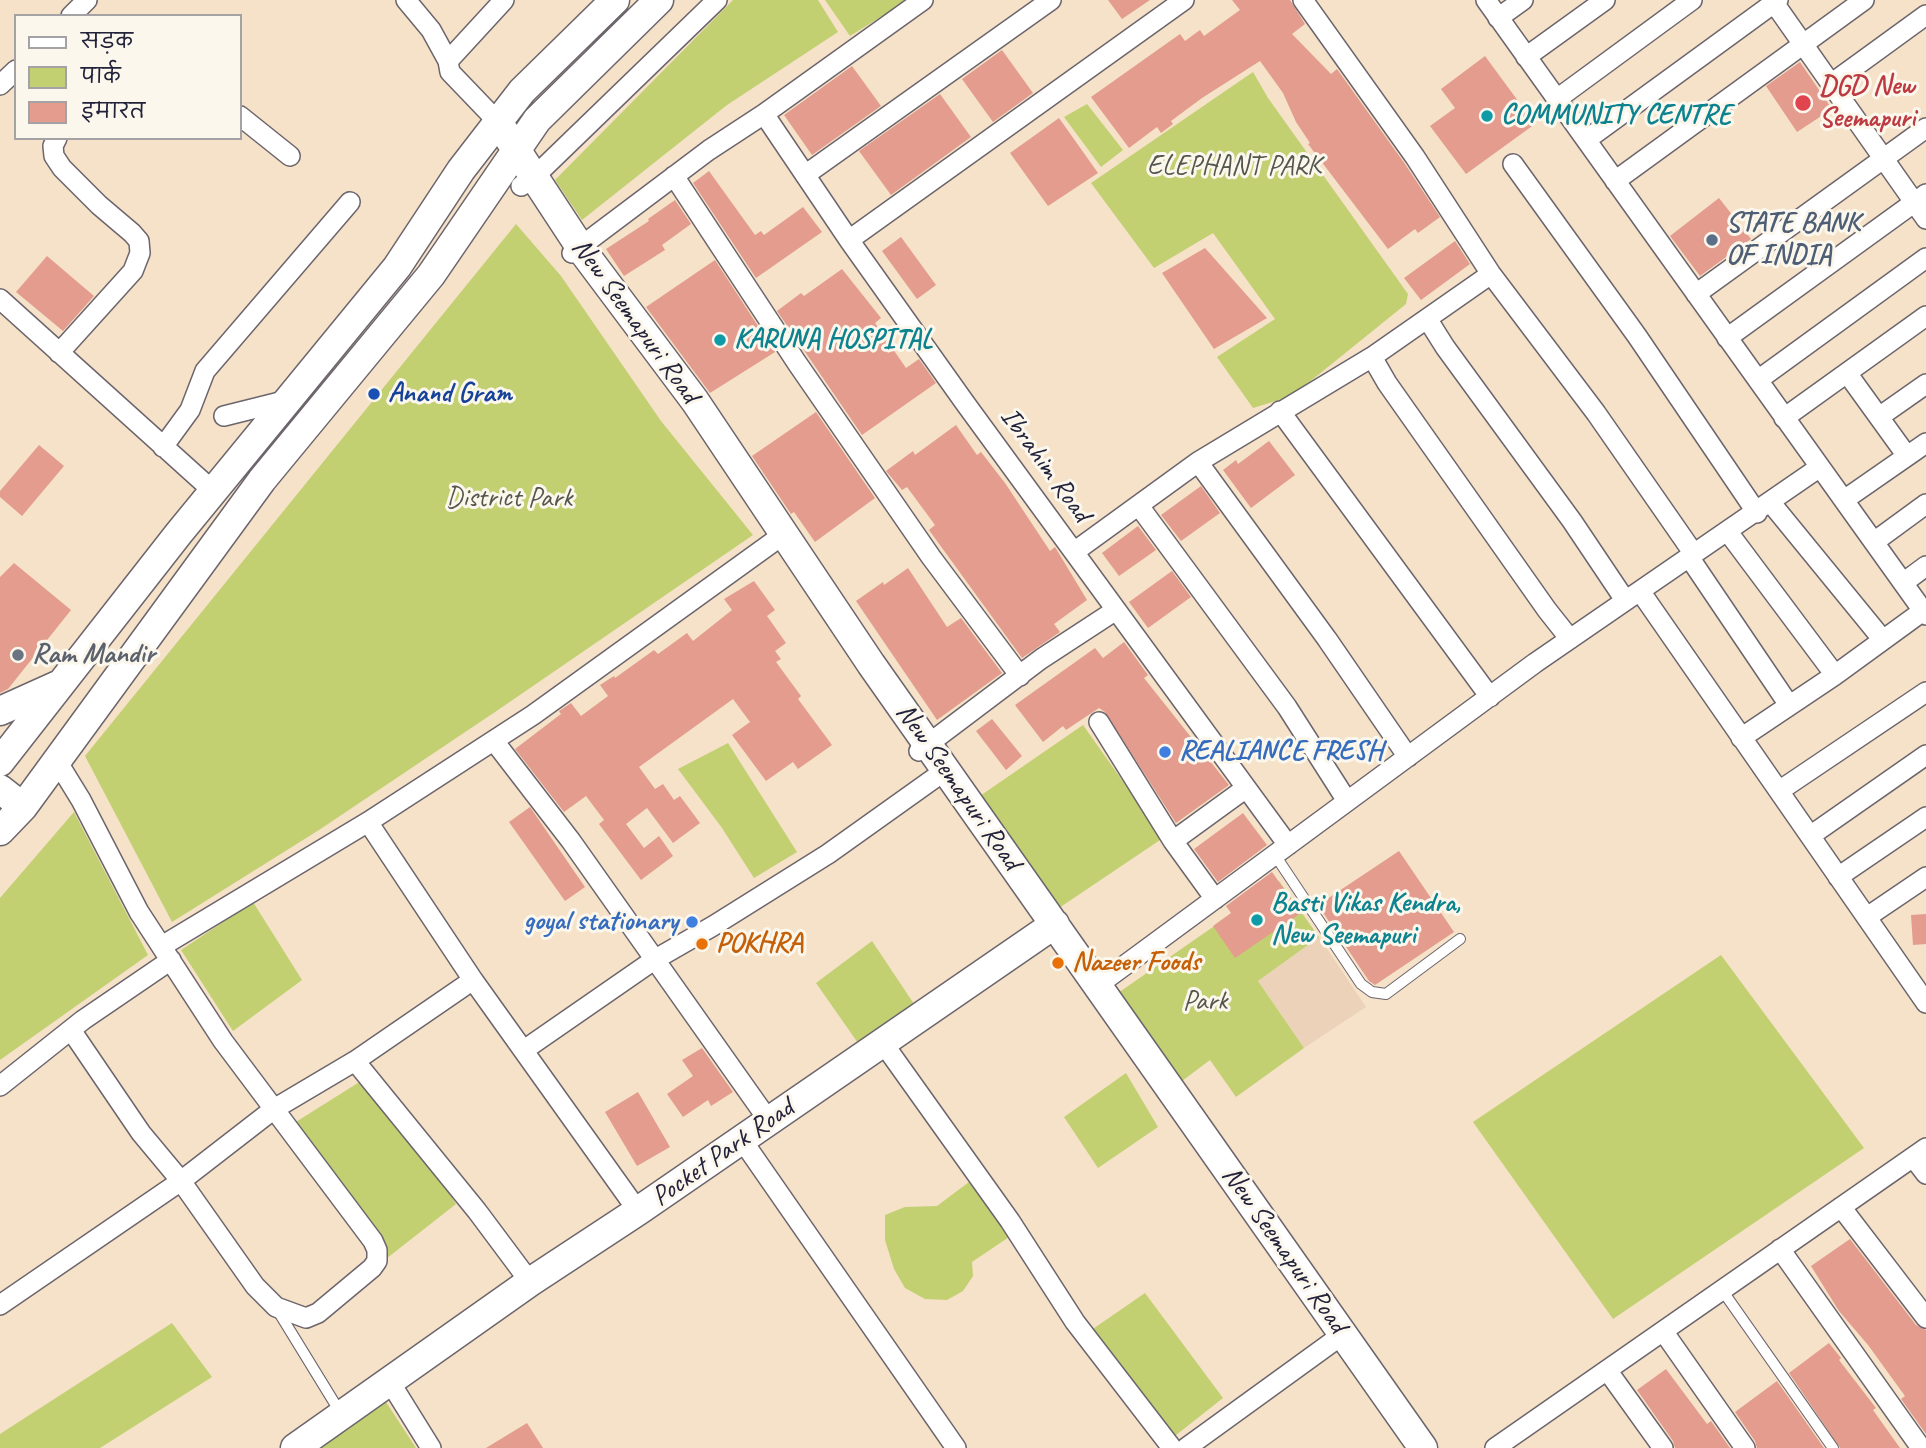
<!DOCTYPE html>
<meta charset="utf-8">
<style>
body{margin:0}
#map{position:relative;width:1926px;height:1448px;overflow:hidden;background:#f5e2c8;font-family:Caveat,"Playpen Sans Deva",sans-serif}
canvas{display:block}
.legend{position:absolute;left:14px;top:14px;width:228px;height:126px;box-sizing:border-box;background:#fbf7ec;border:2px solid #a4a2a5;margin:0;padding:9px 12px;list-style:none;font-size:21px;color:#22223b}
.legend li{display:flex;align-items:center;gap:14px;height:35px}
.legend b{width:35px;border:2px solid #a4a2a5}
</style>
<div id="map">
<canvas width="1926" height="1448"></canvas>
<ul class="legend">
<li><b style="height:9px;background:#fff"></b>सड़क</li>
<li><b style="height:19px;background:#c2d072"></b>पार्क</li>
<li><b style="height:19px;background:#e39c8e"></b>इमारत</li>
</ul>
</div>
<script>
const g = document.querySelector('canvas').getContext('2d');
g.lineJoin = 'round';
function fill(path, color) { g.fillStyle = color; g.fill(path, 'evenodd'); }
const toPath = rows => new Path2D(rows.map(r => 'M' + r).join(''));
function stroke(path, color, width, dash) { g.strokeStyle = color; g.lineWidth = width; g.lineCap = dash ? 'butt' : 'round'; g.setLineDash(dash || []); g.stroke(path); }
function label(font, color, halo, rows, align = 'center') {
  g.font = font + ' Caveat,sans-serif'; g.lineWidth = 6; g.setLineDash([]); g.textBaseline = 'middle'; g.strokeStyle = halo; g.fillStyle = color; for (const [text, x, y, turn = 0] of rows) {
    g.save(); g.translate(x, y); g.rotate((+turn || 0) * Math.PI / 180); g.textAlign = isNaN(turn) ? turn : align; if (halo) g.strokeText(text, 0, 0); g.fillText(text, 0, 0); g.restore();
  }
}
const built = toPath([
 [1319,937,1366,1007,1304,1048,1258,981]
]);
const green = toPath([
 [733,0,818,0,838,32,727,105,582,220,555,180],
 [825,0,908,0,850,36],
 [1253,72,1268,98,1408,294,1406,304,1292,396,1253,408,1217,357,1275,319,1213,233,1154,268,1091,183],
 [1087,104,1123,150,1101,167,1064,117],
 [516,224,561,276,661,421,753,535,498,710,319,830,172,922,85,756],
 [1083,725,1163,838,1059,908,1024,856,977,798],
 [728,743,797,852,754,878,722,828,678,769],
 [74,812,148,955,0,1060,0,898],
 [1279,881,1319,937,1258,981,1304,1048,1236,1097,1210,1060,1182,1081,1118,993],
 [253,902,302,980,233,1031,181,950],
 [872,941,914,1004,858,1043,816,983],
 [1721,955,1864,1148,1613,1319,1473,1122],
 [1126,1073,1158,1127,1098,1168,1064,1117],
 [369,1076,415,1139,456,1204,382,1262,291,1125],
 [969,1182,1009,1237,972,1262,973,1276,963,1291,947,1300,925,1299,905,1288,894,1269,885,1240,885,1215,905,1207,937,1206],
 [1145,1293,1223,1398,1166,1443,1087,1333],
 [172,1323,212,1377,100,1448,0,1448,0,1434],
 [386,1402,416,1448,317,1448]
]);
const building = toPath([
 [1108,0,1150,0,1122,19],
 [1232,0,1290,0,1305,24,1292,34,1331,74,1337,69,1405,164,1440,217,1418,233,1415,229,1388,249,1308,144,1310,143,1296,122,1283,93,1260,61,1202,98,1171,121,1173,124,1161,133,1157,127,1129,148,1091,97,1180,34,1185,41,1200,30,1204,36,1240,10],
 [1002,50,1033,93,993,122,962,79],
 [1485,56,1535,124,1466,174,1430,126,1455,108,1441,89],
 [1800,62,1832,109,1797,132,1766,86],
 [852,66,881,106,812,155,784,115],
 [940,94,971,137,891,195,859,151],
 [1059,118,1098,173,1048,206,1010,153],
 [709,171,755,235,761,231,764,235,803,207,822,232,756,278,693,183],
 [1719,198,1751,239,1700,276,1670,236],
 [675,200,691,224,662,245,665,250,624,276,606,249,649,221,648,219],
 [901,237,936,285,917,299,882,251],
 [1455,241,1470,264,1421,300,1404,278],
 [1205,248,1267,318,1214,349,1162,273],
 [47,256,94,296,63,331,16,292],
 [715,260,775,352,710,393,646,307],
 [842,269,881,318,875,323,906,368,919,359,936,383,862,435,777,311,801,293,804,296],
 [816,412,875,498,815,542,794,512,791,514,752,456],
 [956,425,977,455,981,452,1005,483,1050,551,1055,547,1087,600,1054,624,1060,632,1022,658,929,530,935,525,907,487,902,490,886,471,913,451,915,455],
 [1269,441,1295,475,1251,508,1223,470,1236,460,1238,464],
 [39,445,64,466,22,516,0,497,0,491],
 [1201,486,1220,513,1181,541,1161,515],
 [1138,526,1156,550,1119,576,1102,553],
 [14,563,71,610,8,689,0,693,0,577],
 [908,568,947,627,961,618,1002,673,937,720,856,601,883,582,884,585],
 [1172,571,1191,597,1148,628,1129,602],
 [754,581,775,610,767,616,786,643,775,651,781,659,776,662,801,696,798,699,832,745,798,769,793,762,766,781,732,735,750,722,733,699,639,767,655,789,663,784,674,800,680,796,700,823,673,843,647,808,626,824,644,848,659,836,673,856,641,880,599,824,604,820,586,796,564,812,515,749,561,714,559,711,571,703,581,716,608,696,600,685,614,676,615,678,654,650,658,654,687,633,693,641,732,610,724,599],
 [1124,642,1148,675,1144,678,1229,785,1176,823,1105,712,1099,708,1066,730,1063,726,1043,742,1015,705,1095,648,1103,658],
 [992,719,1022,756,1006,770,976,731],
 [530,807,585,887,565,901,509,822],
 [1243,813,1267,845,1218,882,1194,849],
 [1399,851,1454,932,1375,985,1369,981,1318,905],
 [1272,872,1301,913,1235,958,1213,926,1231,913,1226,906],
 [1926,914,1926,944,1913,945,1911,915],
 [702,1048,733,1092,711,1106,708,1100,683,1117,667,1094,693,1076,682,1060],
 [638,1092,670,1147,637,1166,605,1112],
 [1850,1239,1916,1325,1926,1330,1926,1434,1901,1399,1905,1396,1868,1345,1839,1311,1811,1266],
 [1829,1343,1841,1358,1839,1360,1876,1408,1873,1410,1900,1448,1840,1448,1789,1373],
 [1666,1369,1707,1424,1711,1421,1730,1448,1675,1448,1673,1441,1637,1390],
 [1777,1381,1824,1448,1757,1448,1755,1441,1735,1412],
 [527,1423,543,1448,486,1448]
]);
const lane = toPath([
 [1275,855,1361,984,1372,992,1386,994,1460,939],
 [1722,1290,1833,1448],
 [278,1311,340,1412]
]);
const street = toPath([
 [406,0,431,30,448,61,450,72,498,122],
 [1303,0,1415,157,1491,274,1596,413,1694,554],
 [1486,0,1926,615],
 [1772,0,1926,219],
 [71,16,87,0],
 [1498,18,1523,0],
 [1526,57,1605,0],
 [448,61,504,0],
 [1831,84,1926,15],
 [0,85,16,70],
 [1557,99,1692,0],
 [764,114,849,240,965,403,1288,845],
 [240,116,290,156],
 [57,138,53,146,54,156,62,168,99,205,132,233,139,241,140,253,133,271,59,353],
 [1586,140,1778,0],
 [1513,164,1637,336,1757,513],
 [805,175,1051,0],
 [674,176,797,363,931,557,1020,676],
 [1615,181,1864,0],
 [521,186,533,178,717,0],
 [849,240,1184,0],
 [572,253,709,150,764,114,923,0],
 [1696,294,1926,128],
 [0,299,213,491],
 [1428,320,1445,347,1572,521,1625,600],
 [1727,338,1926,194],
 [1372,357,1387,383,1547,610,1570,639],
 [1847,373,1907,456],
 [1758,380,1926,258],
 [1280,411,1490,697],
 [224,416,288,400],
 [1879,417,1926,384],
 [1784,418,1926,316],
 [163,447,190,410,205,371,350,202],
 [1198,462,1327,639,1408,757],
 [1844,500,1926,443],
 [1771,503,1883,640],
 [1139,506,1287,707,1347,801],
 [1728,532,1835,675],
 [1874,542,1926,504],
 [1074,552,1198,462,1372,357,1491,274],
 [1689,557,1789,705],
 [1903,583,1926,566],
 [1640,591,1926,1003],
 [1099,722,1173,841,1215,899],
 [1741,738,1835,675,1923,611],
 [494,741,571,841,769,1121],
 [919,751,1041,659,1116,610],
 [57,761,81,800,139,912,223,1041,373,1241,377,1250,377,1261,372,1268,318,1313,306,1318,276,1307,255,1286,181,1181,141,1133,71,1030],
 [1779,791,1926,692],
 [368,822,473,980,638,1211],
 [1810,836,1926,755],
 [1173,841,1246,788],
 [1838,877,1926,817],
 [1867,917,1926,877],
 [162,946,368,822,533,715,784,534],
 [1098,985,1535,663,1820,467],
 [883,1043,1010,1221,1075,1322,1172,1448],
 [524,1050,654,960,713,926,828,854,936,777],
 [355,1061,477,1211,530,1282],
 [0,1086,83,1020,171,960],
 [742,1140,956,1448],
 [1913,1157,1926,1174],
 [1841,1207,1926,1318],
 [1780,1249,1921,1448],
 [0,1305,181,1181,274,1109,355,1061,473,980],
 [1663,1331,1745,1448],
 [1607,1370,1663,1448],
 [390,1382,431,1448],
 [1186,1448,1335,1340],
 [1495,1448,1926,1148]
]);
const secondary = toPath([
 [498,122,584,253,695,401,871,664,1423,1448],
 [0,711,58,685],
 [0,762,179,533,397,267,461,170,522,91,615,0],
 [0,789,23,807],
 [0,831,23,807,262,480,431,275,537,120,659,0],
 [295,1448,530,1282,638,1211,1055,924]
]);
const markers = [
 [1803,103,9,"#e0444e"],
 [1487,116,7,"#0f9aa8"],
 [1712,240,7,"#5c6f8a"],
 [720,340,7,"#0f9aa8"],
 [374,394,7,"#1a4fb4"],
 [18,655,7,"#6b7280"],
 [1165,752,7,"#3f7fe0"],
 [1257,920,7,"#0f9aa8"],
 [692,922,7,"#3f7fe0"],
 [702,944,7,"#e8710a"],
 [1058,963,7,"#e8710a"]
];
const healthNames = [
 ["DGD New",1819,87],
 ["Seemapuri",1819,119]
];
const cultureNames = [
 ["COMMUNITY CENTRE",1501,116],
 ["KARUNA HOSPITAL",734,340],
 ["Basti Vikas Kendra,",1271,904],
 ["New Seemapuri",1271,936]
];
const parkNames = [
 ["ELEPHANT PARK",1234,167],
 ["District Park",509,499],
 ["Park",1205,1002]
];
const serviceNames = [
 ["STATE BANK",1726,224],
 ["OF INDIA",1726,256]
];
const streetNames = [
 ["New Seemapuri Road",635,321,54],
 ["Ibrahim Road",1045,465,54],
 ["New Seemapuri Road",958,787,55],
 ["Pocket Park Road",723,1153,-35],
 ["New Seemapuri Road",1284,1250,55]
];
const transitNames = [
 ["Anand Gram",388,394]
];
const worshipNames = [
 ["Ram Mandir",32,655]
];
const shopNames = [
 ["REALIANCE FRESH",1179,752],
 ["goyal stationary",678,922,"right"]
];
const foodNames = [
 ["POKHRA",716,944],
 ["Nazeer Foods",1072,963]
];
fill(built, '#ebd2b8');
fill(green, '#c2d072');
fill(building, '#e39c8e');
stroke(lane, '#6c656c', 12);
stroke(street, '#6c656c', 22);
stroke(secondary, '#6c656c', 31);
stroke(lane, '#fff', 10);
stroke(street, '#fff', 19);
stroke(secondary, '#fff', 28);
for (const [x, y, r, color] of markers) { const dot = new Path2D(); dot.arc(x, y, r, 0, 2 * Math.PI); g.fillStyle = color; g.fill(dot); stroke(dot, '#fbf7ec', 2.5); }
label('bold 28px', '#be3a42', '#fbf7ec', healthNames, 'left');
label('bold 28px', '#0d838f', '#fbf7ec', cultureNames, 'left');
label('28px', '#52564c', '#fbf7ec', parkNames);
label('bold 28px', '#4e5e75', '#fbf7ec', serviceNames, 'left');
label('28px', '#22223b', '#fbf7ec', streetNames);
label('bold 28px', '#164399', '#fbf7ec', transitNames, 'left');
label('bold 28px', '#5b616d', '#fbf7ec', worshipNames, 'left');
label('bold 28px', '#366cbe', '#fbf7ec', shopNames, 'left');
label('bold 28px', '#c56008', '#fbf7ec', foodNames, 'left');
</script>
